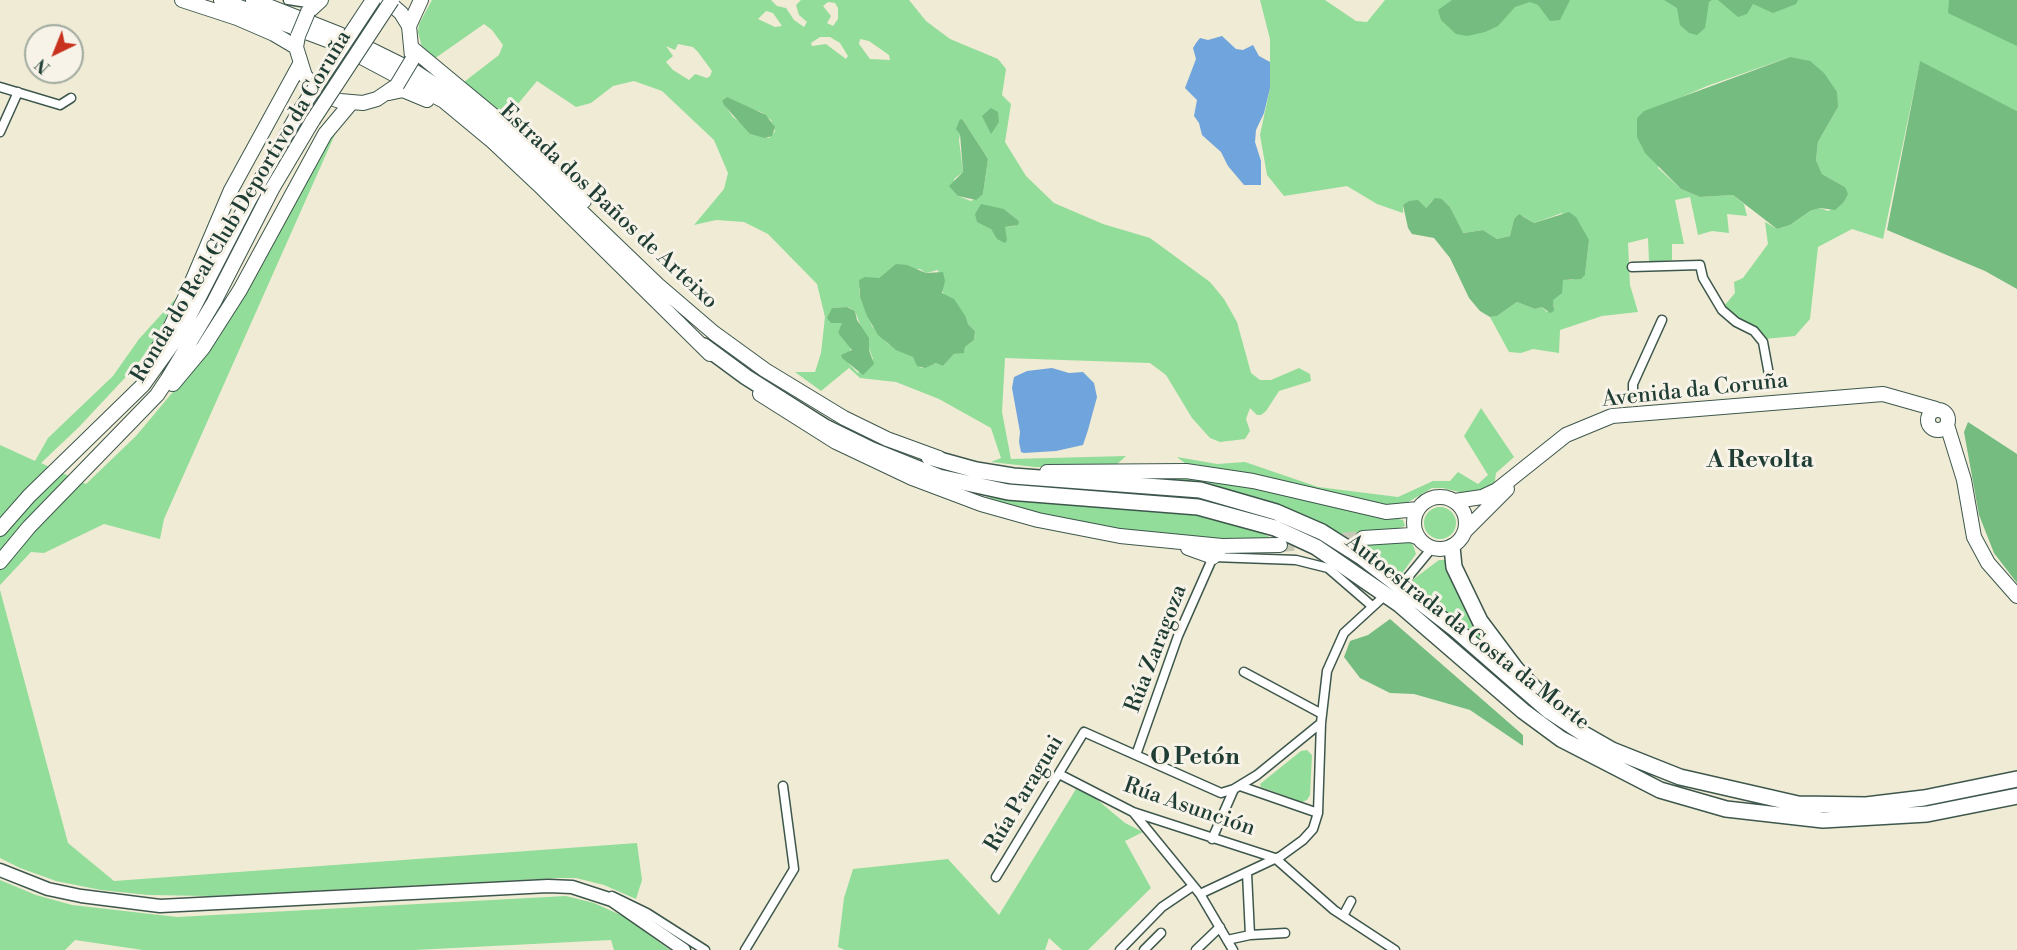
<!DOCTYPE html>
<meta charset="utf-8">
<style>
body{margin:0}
#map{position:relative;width:2017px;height:950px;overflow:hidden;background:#f0ebd5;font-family:"Libre Bodoni",serif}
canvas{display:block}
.north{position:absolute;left:24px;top:24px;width:60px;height:60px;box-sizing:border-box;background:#f7f3e8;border:2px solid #a1aaa0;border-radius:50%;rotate:223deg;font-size:16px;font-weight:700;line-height:24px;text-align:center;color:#1f3d34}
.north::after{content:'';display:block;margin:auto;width:21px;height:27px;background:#c8321e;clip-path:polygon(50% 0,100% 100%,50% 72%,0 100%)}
</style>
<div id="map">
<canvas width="2017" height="950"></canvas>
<div class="north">N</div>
</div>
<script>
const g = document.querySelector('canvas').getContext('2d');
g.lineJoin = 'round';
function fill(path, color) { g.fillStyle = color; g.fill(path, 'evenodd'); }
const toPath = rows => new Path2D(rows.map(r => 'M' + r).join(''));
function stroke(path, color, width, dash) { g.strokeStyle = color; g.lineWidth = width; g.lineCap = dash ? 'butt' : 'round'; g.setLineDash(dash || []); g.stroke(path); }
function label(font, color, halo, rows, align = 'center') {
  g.font = font + ' "Libre Bodoni",serif'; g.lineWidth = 6; g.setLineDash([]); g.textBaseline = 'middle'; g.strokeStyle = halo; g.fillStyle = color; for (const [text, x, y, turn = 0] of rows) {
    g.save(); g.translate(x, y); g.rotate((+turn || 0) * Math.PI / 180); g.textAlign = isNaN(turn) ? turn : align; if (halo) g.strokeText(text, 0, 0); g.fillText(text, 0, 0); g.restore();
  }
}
const green = toPath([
 [432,0,771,0,777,6,786,8,794,20,804,27,807,22,799,15,796,5,801,0,909,0,926,21,950,39,998,59,1006,69,1002,95,1011,104,1005,142,1026,176,1054,203,1103,224,1150,238,1210,282,1224,299,1237,322,1251,373,1260,380,1271,380,1299,368,1310,374,1311,381,1279,391,1266,411,1261,415,1257,415,1250,408,1246,419,1250,431,1245,439,1220,442,1210,438,1192,418,1166,375,1150,363,1005,358,1002,412,1011,459,1126,456,1115,466,1076,468,1035,467,991,462,1001,458,991,428,939,399,896,382,860,378,849,368,821,391,795,372,815,372,821,353,825,317,817,284,768,234,744,222,716,220,694,225,724,189,728,173,714,140,662,91,634,81,613,86,591,103,576,107,537,81,507,117,464,82,499,55,503,45,492,30,484,24,434,59,422,47,418,32,419,24],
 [828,2,835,3,838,8,838,19,833,26,827,23,831,16,823,6],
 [766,11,773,13,782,26,775,27,758,19],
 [820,37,830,37,840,43,848,56,846,59,826,44,812,46,811,43],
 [860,39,869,41,889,55,890,60,870,59,859,44],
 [678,44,693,47,698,52,712,71,710,76,707,78,695,74,689,80,673,70,666,62,673,56,666,46,675,50],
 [722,101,761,112,771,120,775,131,769,138,750,134,748,128,733,117],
 [963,120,988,159,983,194,971,201,958,196,954,179,963,172,959,140],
 [1004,209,1019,221,1014,226,1005,227,995,234,991,229],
 [920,269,926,273,938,270,943,293,966,317,968,324,975,331,974,340,965,347,964,352,954,354,943,366,937,363,921,368,913,357,888,344,872,326,860,297,859,288,871,278,879,278,888,271],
 [848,307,855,311,873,359,858,373,849,364,845,353,850,353,851,347,838,333,843,325,832,308],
 [1260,0,1325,0,1356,21,1367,22,1385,0,2017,0,2017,111,1920,62,1883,239,1852,229,1818,247,1810,319,1795,336,1765,339,1760,330,1743,321,1724,306,1735,293,1734,282,1743,278,1768,244,1765,222,1777,229,1790,225,1810,211,1820,208,1828,211,1844,202,1847,194,1845,187,1822,174,1816,160,1818,142,1838,107,1790,57,1707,86,1673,101,1658,168,1681,189,1700,197,1733,195,1744,204,1747,216,1727,214,1729,233,1712,231,1698,235,1690,197,1675,200,1684,244,1672,244,1672,260,1649,262,1648,238,1628,243,1630,285,1638,312,1602,316,1560,330,1559,353,1533,349,1521,353,1509,352,1490,317,1497,316,1517,302,1535,309,1542,307,1547,312,1554,306,1552,300,1563,280,1572,280,1585,274,1589,240,1562,213,1534,223,1523,216,1514,219,1510,236,1497,239,1483,230,1462,233,1450,207,1442,199,1432,201,1426,208,1403,205,1403,213,1377,204,1347,186,1284,196,1267,175,1260,135,1270,88,1270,39],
 [340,123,164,519,160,539,104,524,44,553,31,552,0,585,0,445,35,461,48,438,113,376,139,339,178,296,154,341,136,366,79,427,41,463,86,484,136,436,203,356,232,315,306,178],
 [1481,408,1514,457,1496,473,1494,487,1463,493,1443,488,1432,488,1403,505,1393,506,1190,467,1177,457,1217,464,1245,462,1318,487,1398,497,1433,481,1450,481,1458,472,1478,484,1488,475,1464,436],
 [1154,474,1229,481,1403,520,1405,526,1392,530,1413,545,1416,554,1403,572,1411,581,1439,560,1445,560,1501,660,1400,576,1340,535,1280,506,1253,497,1194,482,1142,477],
 [986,497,1190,513,1245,526,1281,542,1225,542,1119,532,986,501],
 '1424 523a16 16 0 1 1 32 0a16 16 0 1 1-32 0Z',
 [0,590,68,843,114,881,637,843,642,880,636,899,604,885,576,878,559,878,210,896,148,895,101,890,56,881,20,868,0,858],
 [1307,750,1312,755,1310,795,1307,800,1302,802,1261,787,1260,784,1301,751],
 [1076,789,1094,797,1125,823,1143,832,1125,841,1151,888,1088,950,1062,950,1049,938,1045,950,845,950,838,947,844,898,853,869,948,859,999,915],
 [0,880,36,895,72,905,177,917,566,896,594,903,625,917,670,950,614,950,611,940,414,950,143,950,75,940,65,950,0,950]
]);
const forest = toPath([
 [1452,0,1570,0,1560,20,1550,21,1538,5,1530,2,1515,7,1498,26,1485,32,1467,36,1456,34,1441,20,1438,10],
 [1664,0,1712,0,1709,2,1705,28,1697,35,1689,33,1680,25,1677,8],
 [1718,0,1798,0,1796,4,1773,13,1753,4,1747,14,1738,17],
 [1949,0,2017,0,2017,46,1948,13],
 [1790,57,1810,61,1824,73,1837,92,1838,107,1818,142,1816,160,1822,174,1845,187,1848,194,1844,202,1835,210,1820,208,1810,211,1790,225,1777,229,1733,195,1700,197,1681,189,1645,153,1637,137,1637,118,1644,111],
 [1920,61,2017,111,2017,289,1985,271,1887,230],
 [727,97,766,115,775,127,772,136,765,138,750,134,724,105,722,101],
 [991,108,998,112,999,122,991,134,982,116],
 [960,119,963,120,988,159,983,194,976,200,958,196,949,186,963,172,960,134,956,129],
 [1435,198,1442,199,1450,207,1463,233,1483,230,1497,239,1510,236,1514,219,1519,214,1534,223,1569,212,1576,217,1589,240,1585,275,1581,279,1563,280,1562,293,1553,300,1554,311,1550,313,1542,307,1535,309,1517,302,1497,316,1490,317,1480,311,1469,298,1450,258,1434,238,1412,234,1408,228,1403,205,1409,201,1418,200,1426,208],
 [981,204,1004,209,1019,221,1018,225,1005,227,1007,240,1005,243,997,239,991,229,977,222,975,214],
 [896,264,907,265,926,273,943,272,945,281,942,293,954,299,966,317,968,324,975,331,974,340,965,347,964,353,954,354,943,366,936,363,925,368,917,366,913,357,896,350,878,335,867,316,860,297,859,280,865,277,879,278],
 [847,307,855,311,857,320,869,338,869,350,874,364,863,375,842,358,841,355,852,350,838,333,842,323,831,323,827,318,832,308],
 [1968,422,2017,454,2017,583,1994,553,1979,515,1964,432],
 [1390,619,1523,735,1523,746,1470,710,1414,694,1390,693,1360,678,1344,657,1350,641,1368,635]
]);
const water = toPath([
 [1222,36,1236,49,1243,50,1253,45,1259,56,1270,62,1270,88,1264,113,1256,130,1255,142,1261,161,1261,185,1244,185,1228,166,1221,152,1202,135,1199,123,1194,116,1197,100,1185,88,1196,59,1193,48,1196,43,1200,38,1208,40],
 [1052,368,1069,373,1083,372,1094,383,1097,397,1088,430,1083,445,1056,451,1024,453,1021,452,1019,442,1020,432,1012,388,1014,377,1027,371]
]);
const primaryTunnel = toPath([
 [1280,545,1363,538]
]);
const minor = toPath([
 [288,0,314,4],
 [0,87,60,105,71,98],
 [0,132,18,92],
 [1632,267,1700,265,1703,278,1722,310,1736,322,1754,331,1763,342,1770,380],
 [1633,391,1633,384,1662,320],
 [1408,577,1432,548],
 [1244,672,1322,714],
 [1136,755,1178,636,1213,557,1296,560,1328,568,1372,606],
 [1059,774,1133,812,1275,858,1334,910,1395,950],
 [1240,786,1318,813],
 [1133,812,1200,894,1233,950],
 [1212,839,1234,789],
 [1247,873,1250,935],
 [996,877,1084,732,1221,793,1234,789,1257,775,1321,723],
 [1200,894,1281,856,1303,840,1313,829,1318,813,1321,723,1327,671,1344,633,1380,600],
 [612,896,647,913,705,950],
 [1343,916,1351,901],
 [1227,940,1250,935,1285,933],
 [745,950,794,869,783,786],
 [1120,950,1162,907,1193,886],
 [1144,950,1161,933],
 [1196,950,1220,927]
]);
const secondary = toPath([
 [0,870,48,889,81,896,160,906,548,886,572,887,612,900,684,950]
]);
const primary = toPath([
 [182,0,237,18,274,34,296,47],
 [221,0,335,43,444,101,491,140,542,188,710,354],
 [253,0,339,34,414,71,464,104,510,143,658,285,714,333,765,370,844,418,887,439,939,458],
 [386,0,401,13,409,26,412,57],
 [308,12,321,0],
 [298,36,296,47,305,76,325,96,340,101,363,103,377,99,396,86],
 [413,49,518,136,584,201],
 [389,93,403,90,427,100],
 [760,394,836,442,912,478,981,504,1038,520,1120,536,1222,546,1280,545],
 '1928 420a10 10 0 1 1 20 0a10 10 0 1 1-20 0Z',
 [1947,425,1964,480,1974,537,1988,563,2017,596],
 [1047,472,1186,471,1253,481,1386,512,1418,509],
 '1414 523a26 26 0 1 1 52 0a26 26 0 1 1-52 0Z',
 [1455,501,1482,497,1497,490,1566,435,1612,416,1883,394,1936,409],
 [1466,530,1507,489],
 [1363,538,1411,535,1419,538],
 [1188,548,1213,557,1222,546]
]);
const trunk = toPath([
 [409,26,421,0],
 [153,356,167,334,185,298,231,190,300,64],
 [173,384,203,348,240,290,325,134,351,103],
 [0,529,29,496,143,385,181,332,249,200,299,112],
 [0,562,29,527,157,395,167,380,214,302,272,189,313,120]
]);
const motorway = toPath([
 [704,346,746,377,825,427,872,450,939,477,1008,492,1198,507,1275,528,1316,547,1399,604,1523,711,1561,739,1660,790,1726,809,1823,820,1927,814,2017,796],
 [929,457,976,470,1013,476,1200,490,1276,512,1322,532,1363,558,1455,629,1549,711,1584,734,1612,750,1680,777,1798,804,1866,805,1924,798,2017,779],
 [1452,547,1454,567,1480,621,1516,669,1537,691]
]);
const primaryBridge = toPath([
 [298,36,308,12],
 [397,85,412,60]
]);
const trunkBridge = toPath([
 [299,112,373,0],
 [313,120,392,0]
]);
const streetNames = [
 ["Ronda do Real Club Deportivo da Coruña",242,207,-59],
 ["Estrada dos Baños de Arteixo",608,207,43],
 ["Avenida da Coruña",1695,391,-6],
 ["Autoestrada da Costa da Morte",1467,633,38],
 ["Rúa Zaragoza",1157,649,-69],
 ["Rúa Paraguai",1025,794,-59],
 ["Rúa Asunción",1189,808,19]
];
const neighbourhoodNames = [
 ["A Revolta",1760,461],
 ["O Petón",1195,758]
];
fill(green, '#92dd99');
fill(forest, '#75bc81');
fill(water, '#70a4dc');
stroke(primaryTunnel, '#c6c8b5', 14, [14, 7]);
stroke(minor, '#3e574c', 11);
stroke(secondary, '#3e574c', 15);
stroke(primary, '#3e574c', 16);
stroke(trunk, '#3e574c', 16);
stroke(motorway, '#3e574c', 18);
stroke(minor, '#fff', 8);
stroke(secondary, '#fff', 12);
stroke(primary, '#fff', 14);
stroke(trunk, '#fff', 14);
stroke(motorway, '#fff', 15);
stroke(primaryBridge, '#3e574c', 16, []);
stroke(trunkBridge, '#3e574c', 16, []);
stroke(primaryBridge, '#fff', 14);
stroke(trunkBridge, '#fff', 14);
label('22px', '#1f3d34', '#f7f3e8', streetNames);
label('bold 24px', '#1f3d34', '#f7f3e8', neighbourhoodNames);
</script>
